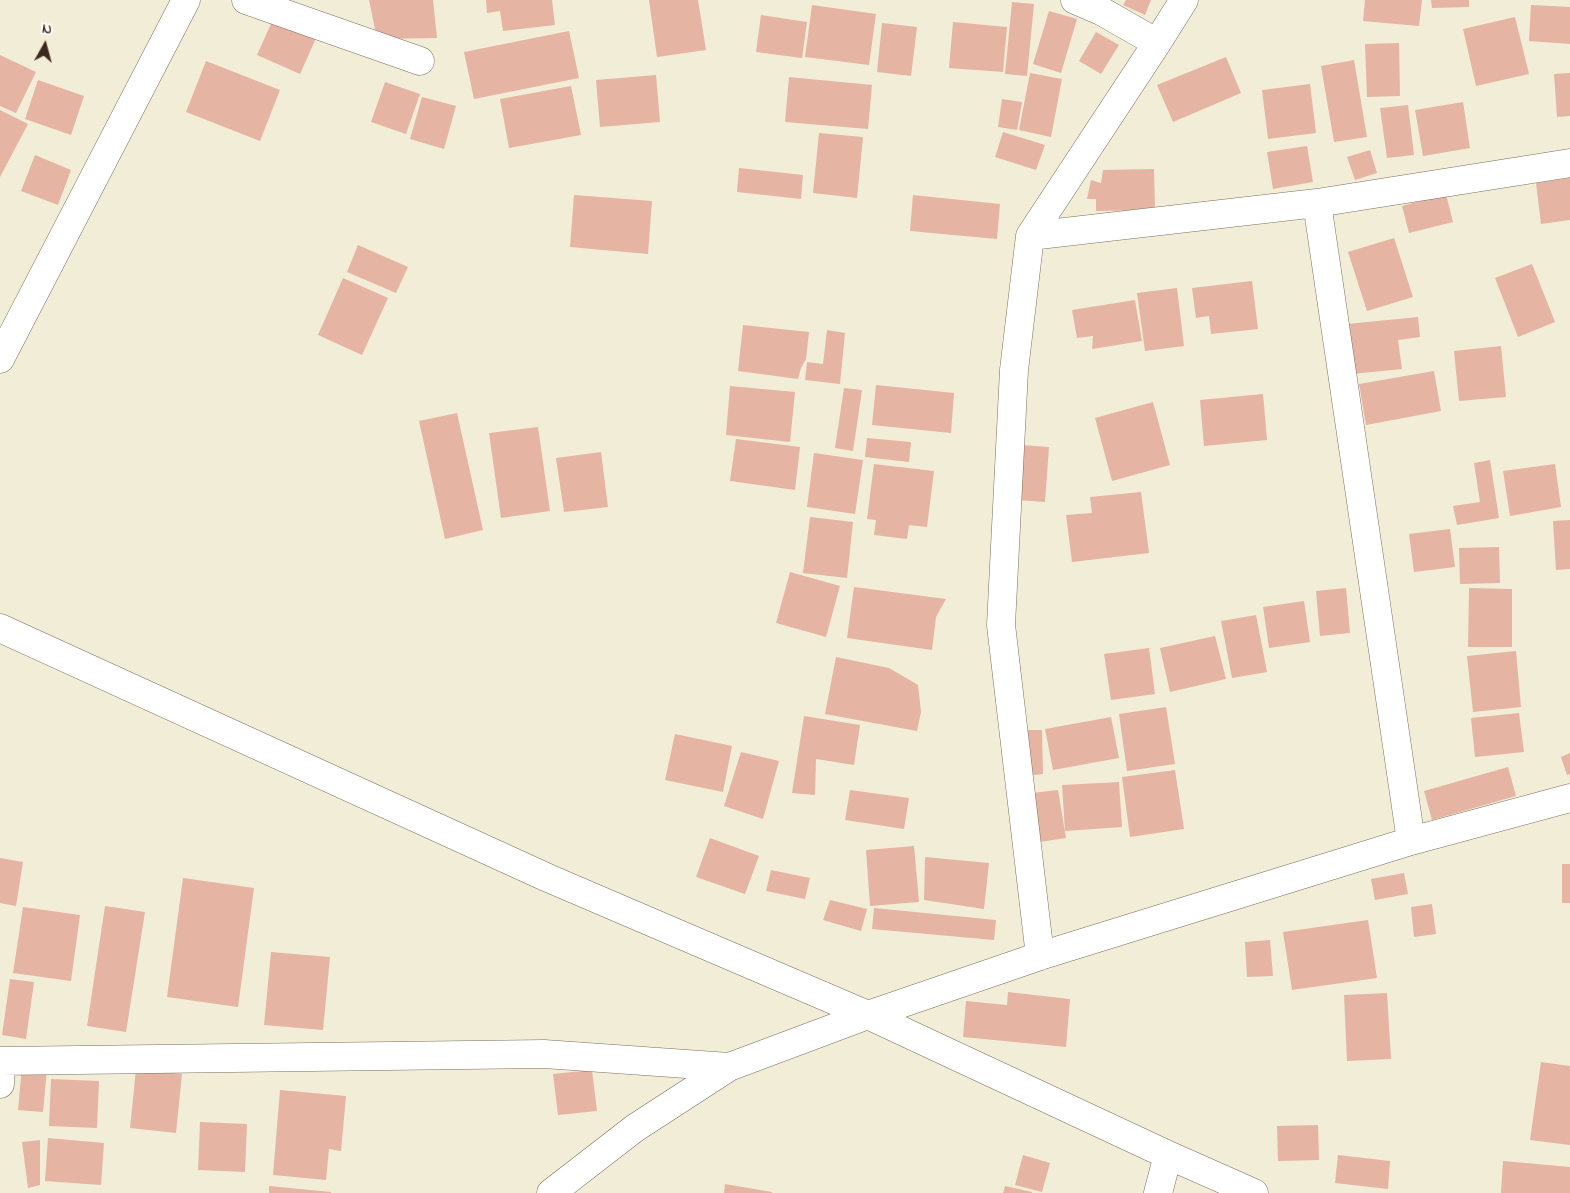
<!DOCTYPE html>
<style>
body{margin:0}
#map{position:relative;width:1570px;height:1193px;overflow:hidden;background:#f2edd7;font-family:"Indie Flower",sans-serif}
canvas{display:block}
.north{position:absolute;left:20px;top:20px;width:50px;height:50px;-webkit-text-stroke:4px #fdfcf7;paint-order:stroke;rotate:7deg;font-size:14px;font-weight:700;line-height:20px;text-align:center;color:#3b2a1e}
.north::after{content:'';display:block;margin:auto;width:18px;height:22px;background:#3b2a1e;clip-path:polygon(50% 0,100% 100%,50% 72%,0 100%)}
</style>
<div id="map">
<canvas width="1570" height="1193"></canvas>
<div class="north">N</div>
</div>
<script>
const g = document.querySelector('canvas').getContext('2d');
g.lineJoin = 'round';
function fill(path, color) { g.fillStyle = color; g.fill(path, 'evenodd'); }
const toPath = rows => new Path2D(rows.map(r => 'M' + r).join(''));
function stroke(path, color, width, dash) { g.strokeStyle = color; g.lineWidth = width; g.lineCap = dash ? 'butt' : 'round'; g.setLineDash(dash || []); g.stroke(path); }
const building = toPath([
 [369,0,433,0,437,38,377,39],
 [486,0,552,0,555,25,503,31,500,11,487,13],
 [649,0,698,0,706,50,657,57],
 [1126,0,1151,0,1145,15,1123,5],
 [1365,0,1422,0,1419,26,1363,21],
 [1431,0,1469,0,1469,7,1432,8],
 [1012,2,1034,4,1027,76,1005,74],
 [812,5,876,14,869,65,805,57],
 [1531,5,1570,7,1570,44,1529,41],
 [1049,11,1077,19,1061,73,1033,64],
 [761,15,807,22,802,58,756,52],
 [274,17,317,36,300,74,257,55],
 [1515,17,1529,74,1476,86,1463,29],
 [953,22,1007,27,1003,72,949,68],
 [882,23,917,27,911,76,877,72],
 [569,31,579,78,474,99,464,52],
 [1096,32,1119,45,1101,74,1079,61],
 [1399,43,1400,96,1367,97,1365,44],
 [0,55,36,72,16,113,0,106],
 [1226,57,1241,93,1173,122,1157,85],
 [1354,60,1367,137,1334,142,1321,66],
 [206,61,280,90,260,141,186,112],
 [1030,73,1062,79,1051,137,1019,130],
 [1570,73,1570,116,1557,117,1554,74],
 [656,75,660,122,600,127,596,80],
 [789,77,872,85,868,129,785,122],
 [38,80,84,96,71,135,25,119],
 [385,82,420,94,406,134,371,122],
 [1310,84,1316,133,1268,139,1262,90],
 [571,86,581,135,509,148,500,99],
 [422,97,456,106,444,149,410,139],
 [1002,99,1022,102,1017,130,998,127],
 [1463,102,1470,148,1423,156,1415,110],
 [1408,105,1414,155,1387,158,1380,108],
 [0,110,28,124,0,177],
 [1003,132,1045,145,1036,170,995,157],
 [819,133,863,137,857,198,813,193],
 [1307,146,1313,182,1273,189,1267,152],
 [1370,150,1377,173,1355,180,1347,157],
 [35,155,71,170,58,205,21,191],
 [739,168,803,175,801,199,737,192],
 [1154,169,1155,210,1096,211,1096,199,1087,199,1091,180,1101,183,1103,170],
 [1570,178,1570,220,1541,224,1536,183],
 [1446,194,1453,222,1409,233,1402,206],
 [574,195,652,201,648,254,570,247],
 [913,195,1000,204,997,239,910,231],
 [1394,238,1413,297,1367,311,1348,252],
 [358,245,408,267,396,293,347,272],
 [1532,264,1555,322,1518,337,1495,278],
 [343,278,388,298,362,355,318,335],
 [1252,281,1258,329,1211,334,1209,316,1196,318,1192,288],
 [1177,288,1184,346,1145,351,1137,293],
 [1135,300,1142,341,1092,349,1093,336,1077,338,1072,310],
 [1418,317,1420,337,1398,340,1402,369,1352,374,1347,324],
 [743,325,809,332,806,359,801,368,798,379,738,371],
 [827,330,845,333,840,384,805,380,807,362,823,364],
 [1501,346,1506,397,1459,401,1454,351],
 [1434,371,1441,411,1366,425,1359,384],
 [876,385,954,393,951,433,872,425],
 [730,386,795,392,790,442,726,435],
 [844,388,862,390,853,451,835,448],
 [1263,394,1267,440,1204,446,1200,400],
 [1153,402,1170,465,1112,481,1095,418],
 [457,413,483,530,445,539,419,421],
 [538,427,550,511,501,518,489,433],
 [867,438,911,442,909,462,865,457],
 [736,439,800,447,795,490,730,481],
 [1021,445,1049,447,1045,502,1017,500],
 [601,452,608,507,564,512,556,458],
 [814,453,863,460,855,514,807,507],
 [1490,460,1499,518,1457,525,1453,506,1480,502,1474,463],
 [874,464,934,471,927,527,909,525,907,539,874,535,876,520,867,519],
 [1555,464,1561,507,1510,516,1503,471],
 [1141,492,1149,553,1072,562,1066,515,1092,513,1090,497],
 [810,517,853,522,847,578,803,573],
 [1570,520,1570,569,1556,570,1553,521],
 [1450,529,1455,567,1414,572,1409,534],
 [1499,547,1500,583,1460,584,1459,548],
 [790,572,840,586,826,637,776,623],
 [854,587,946,599,936,617,932,650,847,638],
 [1346,588,1350,633,1320,636,1316,591],
 [1469,588,1512,589,1512,647,1468,647],
 [1304,601,1310,642,1269,648,1263,607],
 [1256,615,1267,672,1232,678,1221,621],
 [1215,636,1226,679,1170,692,1160,648],
 [1149,648,1155,694,1111,700,1104,654],
 [1516,651,1521,707,1473,712,1467,656],
 [836,657,889,668,918,685,921,712,917,731,825,714],
 [1166,707,1175,764,1127,771,1119,714],
 [1519,713,1524,752,1475,757,1471,718],
 [804,716,860,725,854,765,816,759,815,795,792,793],
 [1111,717,1119,758,1053,770,1045,729],
 [1019,730,1042,730,1043,774,1025,776],
 [675,734,732,746,723,792,665,780],
 [741,752,779,761,763,819,724,806],
 [1570,753,1570,774,1567,775,1561,757],
 [1508,767,1516,796,1432,820,1424,791],
 [1175,770,1184,829,1130,837,1122,777],
 [1119,782,1122,827,1065,831,1062,785],
 [850,790,909,798,904,829,845,820],
 [1058,790,1066,838,1040,842,1032,793],
 [710,838,759,856,745,894,696,877],
 [914,846,919,902,870,906,866,850],
 [925,857,989,863,984,909,924,900],
 [0,858,23,862,16,906,0,903],
 [1562,864,1570,864,1570,903,1562,903],
 [771,870,810,878,805,899,766,891],
 [1404,873,1408,894,1375,900,1371,879],
 [183,878,254,888,238,1007,167,997],
 [830,900,867,909,861,931,823,920],
 [1432,904,1436,934,1414,937,1411,907],
 [105,906,145,912,126,1032,87,1026],
 [23,907,80,915,71,981,13,973],
 [874,908,996,920,994,940,872,929],
 [1368,920,1377,978,1292,990,1283,932],
 [1270,940,1273,976,1247,977,1245,942],
 [271,952,330,957,323,1030,264,1025],
 [10,979,34,982,26,1039,2,1035],
 [1008,992,1070,999,1066,1047,963,1037,966,1001,1007,1005],
 [1387,993,1391,1059,1347,1061,1344,995],
 [1541,1062,1570,1066,1570,1145,1530,1140],
 [22,1066,47,1069,43,1112,18,1110],
 [136,1069,182,1074,176,1133,130,1128],
 [592,1070,597,1111,558,1115,553,1074],
 [51,1079,99,1081,97,1128,49,1126],
 [280,1090,346,1096,341,1151,329,1149,326,1180,273,1175],
 [200,1122,247,1124,245,1172,198,1170],
 [1318,1125,1319,1160,1278,1161,1277,1126],
 [48,1138,104,1143,101,1185,45,1181],
 [40,1140,40,1185,28,1188,22,1142],
 [1023,1155,1050,1163,1042,1192,1015,1185],
 [1338,1155,1390,1161,1388,1189,1335,1183],
 [1503,1161,1570,1167,1570,1193,1501,1193],
 [725,1184,772,1192,772,1193,724,1193],
 [269,1186,331,1192,331,1193,269,1193],
 [1005,1186,1032,1192,1032,1193,1003,1193]
]);
const minor = toPath([
 [246,0,420,61],
 [1075,0,1103,12,1157,43],
 [1317,203,1411,841],
 [1030,236,1317,203,1570,163],
 [0,359,186,0],
 [0,628,548,878,868,1015,1168,1155,1254,1193],
 [1040,956,1001,625,1014,370,1030,236,1157,43,1184,0],
 [0,1061,544,1054,729,1067],
 [0,1084,1,1061],
 [551,1193,635,1128,729,1067,868,1015,1040,956,1411,841,1570,798],
 [1158,1193,1168,1155]
]);
fill(building, '#e6b4a3');
stroke(minor, '#7b6e5f', 29);
stroke(minor, '#fff', 28);
</script>
